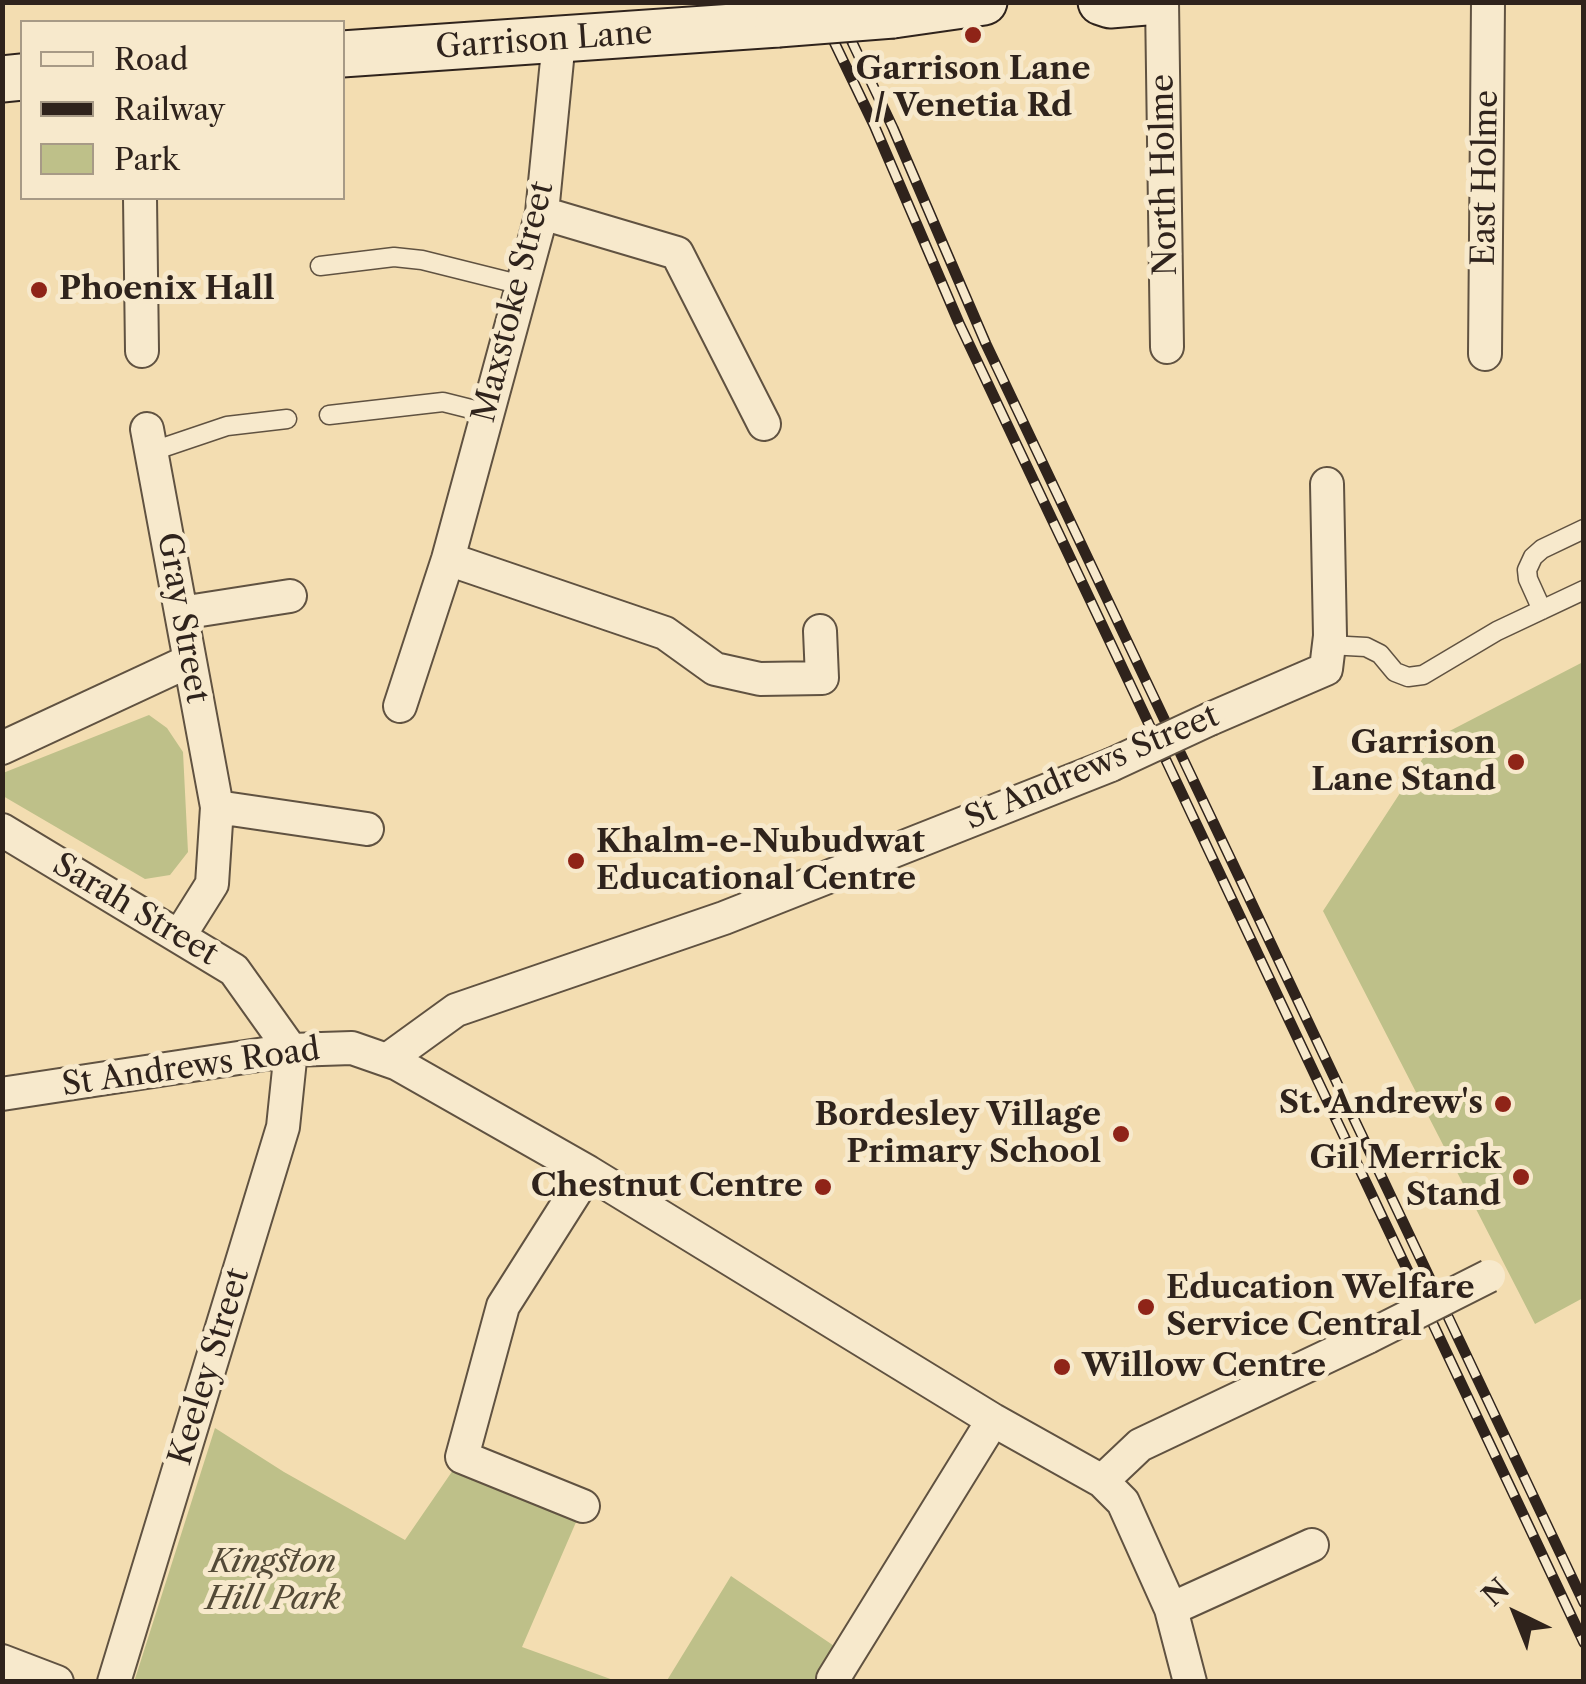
<!DOCTYPE html>
<style>
body{margin:0}
#map{position:relative;width:1586px;height:1684px;overflow:hidden;background:#f3ddb1;font-family:"Libre Caslon Text",serif}
canvas{display:block}
.frame{position:absolute;inset:0;border:5px solid #2f231c;pointer-events:none}
.legend{position:absolute;left:20px;top:20px;width:325px;height:180px;box-sizing:border-box;background:#f7e9cc;border:2px solid #a79a86;margin:0;padding:12px 18px;list-style:none;font-size:30px;color:#2f231c}
.legend li{display:flex;align-items:center;gap:20px;height:50px}
.legend b{width:50px;border:2px solid #a79a86}
.north{position:absolute;left:1466px;top:1564px;width:100px;height:100px;-webkit-text-stroke:8px #f7e9cc;paint-order:stroke;rotate:317deg;font-size:28px;font-weight:700;line-height:40px;text-align:center;color:#2f231c}
.north::after{content:'';display:block;margin:auto;width:35px;height:45px;background:#2f231c;clip-path:polygon(50% 0,100% 100%,50% 72%,0 100%)}
</style>
<div id="map">
<canvas width="1586" height="1684"></canvas>
<div class="frame"></div>
<ul class="legend">
<li><b style="height:12px;background:#f7e9cc"></b>Road</li>
<li><b style="height:12px;background:#2f231c"></b>Railway</li>
<li><b style="height:28px;background:#bec089"></b>Park</li>
</ul>
<div class="north">N</div>
</div>
<script>
const g = document.querySelector('canvas').getContext('2d');
g.lineJoin = 'round';
function fill(path, color) { g.fillStyle = color; g.fill(path, 'evenodd'); }
const toPath = rows => new Path2D(rows.map(r => 'M' + r).join(''));
function stroke(path, color, width, dash) { g.strokeStyle = color; g.lineWidth = width; g.lineCap = dash ? 'butt' : 'round'; g.setLineDash(dash || []); g.stroke(path); }
function label(font, color, halo, rows, align = 'center') {
  g.font = font + ' "Libre Caslon Text",serif'; g.lineWidth = 10; g.setLineDash([]); g.textBaseline = 'middle'; g.strokeStyle = halo; g.fillStyle = color; for (const [text, x, y, turn = 0] of rows) {
    g.save(); g.translate(x, y); g.rotate((+turn || 0) * Math.PI / 180); g.textAlign = isNaN(turn) ? turn : align; if (halo) g.strokeText(text, 0, 0); g.fillText(text, 0, 0); g.restore();
  }
}
const green = toPath([
 [1583,662,1583,1298,1535,1324,1323,911,1436,738],
 [149,715,167,728,183,752,188,852,170,875,145,879,3,796,3,773],
 [215,1428,284,1472,405,1540,462,1457,583,1506,522,1647,616,1681,134,1682],
 [731,1576,843,1652,856,1681,666,1682]
]);
const lane = toPath([
 [320,266,394,257,422,260,522,285],
 [329,415,443,402,487,413],
 [153,451,227,426,287,419],
 [1542,610,1528,579,1527,570,1533,557,1542,549,1584,529],
 [1328,645,1366,647,1380,654,1395,672,1408,677,1423,675,1497,631,1584,590]
]);
const street = toPath([
 [1162,2,1167,347],
 [140,198,142,351],
 [542,213,677,253,764,424],
 [1485,354,1488,2],
 [147,429,217,807,212,884,180,935],
 [448,559,665,633,715,669,760,679,822,678,820,631],
 [181,613,290,596],
 [400,706,448,559,542,213,559,40],
 [1210,719,1326,669,1330,636,1327,484],
 [2,748,189,661],
 [217,807,367,829],
 [2,830,234,970,291,1050,283,1127,114,1682],
 [387,1060,456,1010,724,918,1111,765],
 [2,1094,291,1050,352,1048,398,1064,588,1172,993,1420,1102,1481,1123,1502,1171,1609,1190,1682],
 [1102,1481,1140,1445,1368,1337],
 [583,1506,462,1457,503,1306,588,1172],
 [1171,1609,1312,1545],
 [2,1661,57,1682],
 [833,1679,993,1420]
]);
const secondary = toPath([
 [1101,2,1110,5,1146,2],
 [893,15,984,2],
 [342,54,778,24],
 [2,79,22,77]
]);
const rail = toPath([
 [815,2,874,125,959,323,1584,1643],
 [833,2,893,128,986,344,1584,1603]
]);
const streetBridge = toPath([
 [1111,765,1210,719],
 [1368,1337,1489,1276]
]);
const secondaryBridge = toPath([
 [778,24,893,15]
]);
const markers = [
 [973,35,10,"#8f2418"],
 [39,290,10,"#8f2418"],
 [1516,762,10,"#8f2418"],
 [576,861,10,"#8f2418"],
 [1503,1104,10,"#8f2418"],
 [1121,1134,10,"#8f2418"],
 [1521,1177,10,"#8f2418"],
 [823,1187,10,"#8f2418"],
 [1146,1307,10,"#8f2418"],
 [1062,1367,10,"#8f2418"]
];
const streetNames = [
 ["Garrison Lane",544,41,-4],
 ["North Holme",1165,175,-91],
 ["East Holme",1486,178,-89],
 ["Maxstoke Street",514,302,-76],
 ["Gray Street",182,618,80],
 ["St Andrews Street",1092,768,-23],
 ["Sarah Street",135,910,31],
 ["St Andrews Road",191,1068,-8],
 ["Keeley Street",210,1367,-73]
];
const poiNames = [
 ["Garrison Lane",973,70,"center"],
 ["/ Venetia Rd",973,107,"center"],
 ["Phoenix Hall",59,290,"left"],
 ["Garrison",1496,744],
 ["Lane Stand",1496,781],
 ["Khalm-e-Nubudwat",596,843,"left"],
 ["Educational Centre",596,880,"left"],
 ["St. Andrew's",1483,1104],
 ["Bordesley Village",1101,1116],
 ["Primary School",1101,1153],
 ["Gil Merrick",1501,1159],
 ["Stand",1501,1196],
 ["Chestnut Centre",803,1187],
 ["Education Welfare",1166,1289,"left"],
 ["Service Central",1166,1326,"left"],
 ["Willow Centre",1082,1367,"left"]
];
const parkNames = [
 ["Kingston",273,1563],
 ["Hill Park",273,1600]
];
fill(green, '#bec089');
stroke(lane, '#605241', 21);
stroke(street, '#605241', 36);
stroke(secondary, '#2f231c', 49);
stroke(lane, '#f7e9cc', 18);
stroke(street, '#f7e9cc', 32);
stroke(secondary, '#f7e9cc', 45);
stroke(rail, '#2f231c', 11);
stroke(rail, '#f7e9cc', 8, [22]);
stroke(streetBridge, '#605241', 36, []);
stroke(secondaryBridge, '#2f231c', 49, []);
stroke(streetBridge, '#f7e9cc', 32);
stroke(secondaryBridge, '#f7e9cc', 45);
for (const [x, y, r, color] of markers) { const dot = new Path2D(); dot.arc(x, y, r, 0, 2 * Math.PI); g.fillStyle = color; g.fill(dot); stroke(dot, '#f7e9cc', 4); }
label('32px', '#2f231c', '#f7e9cc', streetNames);
label('bold 32px', '#2f231c', '#f7e9cc', poiNames, 'right');
label('italic 32px', '#534a37', '#f7e9cc', parkNames);
</script>
